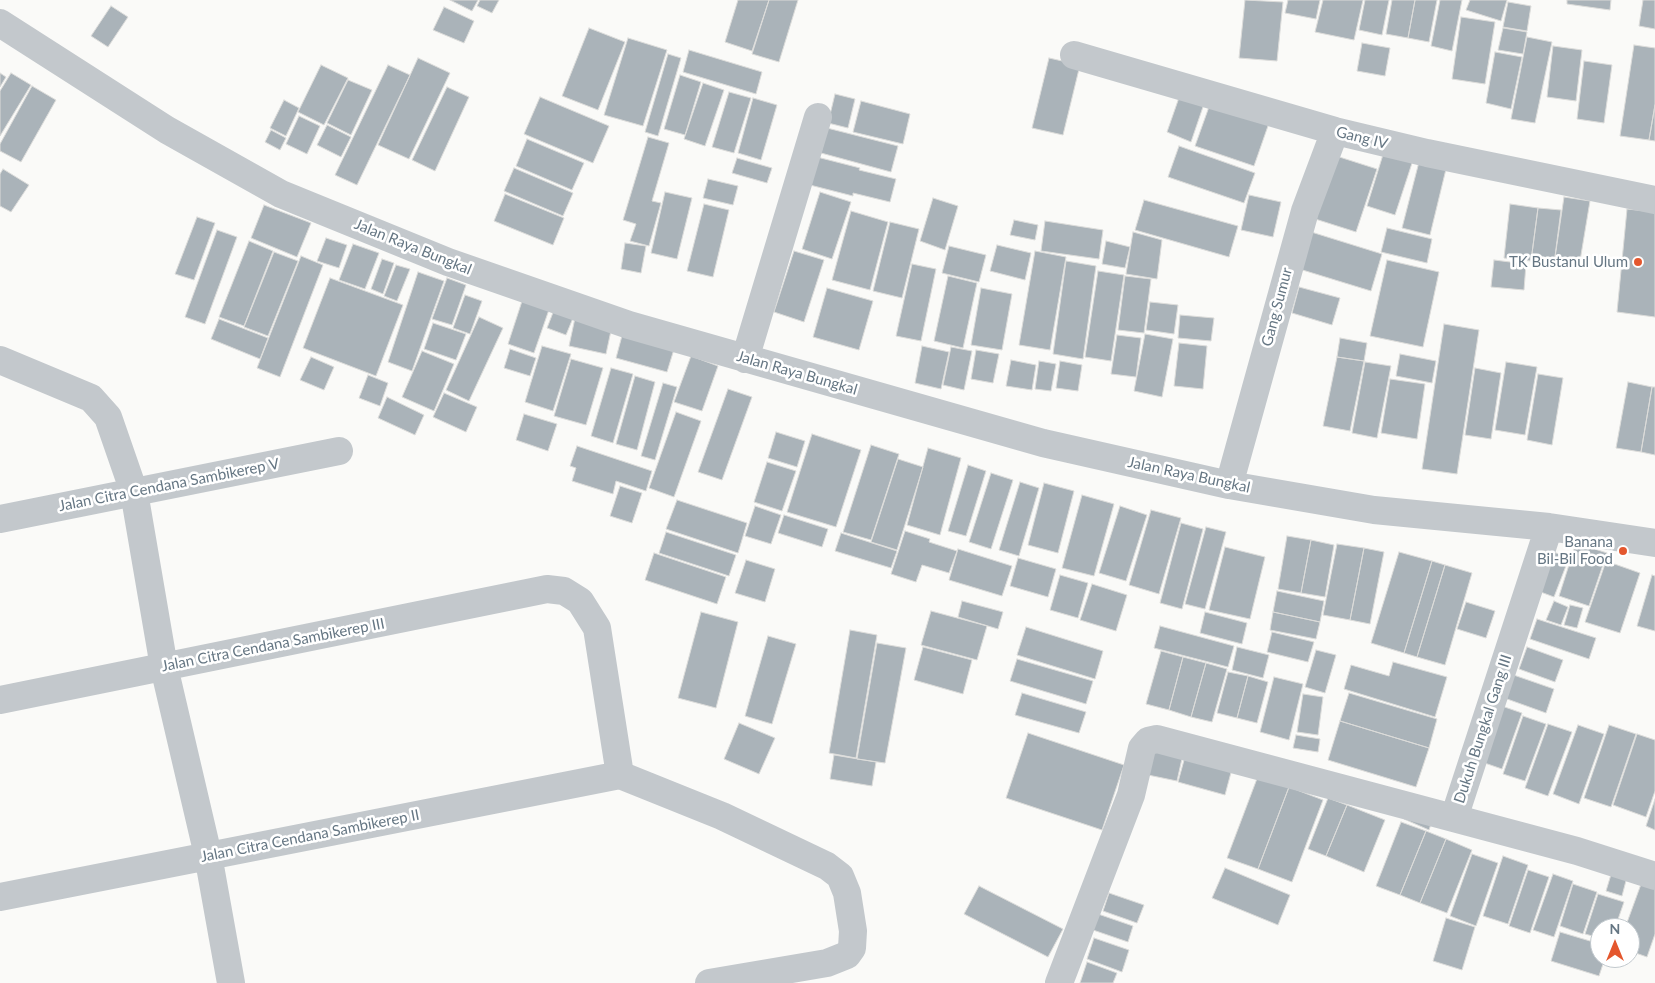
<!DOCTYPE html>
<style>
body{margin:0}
#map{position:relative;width:1655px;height:983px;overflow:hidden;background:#fafaf8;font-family:Lato,sans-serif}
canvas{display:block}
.north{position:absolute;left:1590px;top:918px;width:50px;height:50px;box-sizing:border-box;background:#fff;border:1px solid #c1c8cd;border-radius:50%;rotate:0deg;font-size:14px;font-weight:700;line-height:20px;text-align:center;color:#657683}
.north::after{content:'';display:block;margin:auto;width:18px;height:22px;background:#e4572e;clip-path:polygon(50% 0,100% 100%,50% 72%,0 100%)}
</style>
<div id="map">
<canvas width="1655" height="983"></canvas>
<div class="north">N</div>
</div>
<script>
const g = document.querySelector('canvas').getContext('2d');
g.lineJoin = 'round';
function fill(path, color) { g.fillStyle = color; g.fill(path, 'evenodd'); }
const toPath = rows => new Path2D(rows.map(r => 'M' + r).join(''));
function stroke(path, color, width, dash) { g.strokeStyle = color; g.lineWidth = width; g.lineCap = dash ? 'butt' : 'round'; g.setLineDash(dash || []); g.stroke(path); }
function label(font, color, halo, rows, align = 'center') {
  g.font = font + ' Lato,sans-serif'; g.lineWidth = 5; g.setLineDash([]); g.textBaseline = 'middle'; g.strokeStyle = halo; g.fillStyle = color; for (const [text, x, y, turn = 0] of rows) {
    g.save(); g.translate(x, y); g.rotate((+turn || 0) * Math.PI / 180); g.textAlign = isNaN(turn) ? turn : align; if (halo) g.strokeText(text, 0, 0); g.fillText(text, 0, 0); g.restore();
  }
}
const building = toPath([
 [450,0,478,0,472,11,450,0],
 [480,0,499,0,492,13,477,6,480,0],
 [738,0,769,0,752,51,725,42,738,0],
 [769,0,798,0,779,62,752,54,769,0],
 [1245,0,1283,2,1277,61,1239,58,1245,0],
 [1288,0,1320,0,1316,19,1285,13,1288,0],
 [1323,0,1363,0,1354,40,1315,32,1323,0],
 [1365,0,1389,0,1382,35,1359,30,1365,0],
 [1392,0,1415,0,1408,38,1386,34,1392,0],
 [1415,0,1437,0,1429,42,1408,38,1415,0],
 [1440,0,1462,0,1452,51,1431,46,1440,0],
 [1470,0,1507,0,1501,21,1466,10,1470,0],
 [1567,0,1611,0,1610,10,1567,4,1567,0],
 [1643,0,1655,0,1655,29,1639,26,1643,0],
 [1508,2,1531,6,1527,31,1503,27,1508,2],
 [111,6,128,17,108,47,91,36,111,6],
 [444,7,474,21,464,43,433,30,444,7],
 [1461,17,1495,22,1485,84,1452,79,1461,17],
 [589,28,625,42,598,110,562,96,589,28],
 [1503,28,1527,32,1523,54,1498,50,1503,28],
 [1527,37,1552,42,1535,123,1511,119,1527,37],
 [628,38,667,50,643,126,604,115,628,38],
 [1362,43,1390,48,1385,76,1357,71,1362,43],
 [1634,45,1655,48,1655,105,1649,140,1620,136,1634,45],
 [1553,46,1582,50,1576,101,1547,97,1553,46],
 [689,50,762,72,756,94,683,72,689,50],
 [1495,52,1522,57,1511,109,1486,103,1495,52],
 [668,54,681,58,658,136,645,132,668,54],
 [418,58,450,73,409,159,378,145,418,58],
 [1049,58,1080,65,1063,135,1032,128,1049,58],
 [1584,61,1612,65,1604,123,1577,119,1584,61],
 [321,65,348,78,324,125,298,112,321,65],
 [388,65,410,75,357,185,335,175,388,65],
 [0,73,6,77,0,87,0,73],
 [11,73,31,85,0,136,0,91,11,73],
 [680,75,701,82,685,135,664,129,680,75],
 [348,80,372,90,351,135,327,123,348,80],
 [703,83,724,90,705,146,684,139,703,83],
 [32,86,56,100,21,162,0,151,0,144,32,86],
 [447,87,469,97,435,171,412,160,447,87],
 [1182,89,1206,98,1191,142,1167,132,1182,89],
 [729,92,751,98,734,153,712,147,729,92],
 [835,94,855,99,848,128,828,123,835,94],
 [540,97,609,126,593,163,524,134,540,97],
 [753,98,777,105,761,160,738,153,753,98],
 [284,100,299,108,286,136,270,128,284,100],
 [861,101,910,114,903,144,853,132,861,101],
 [1210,104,1269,123,1254,166,1195,146,1210,104],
 [1655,105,1655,141,1649,140,1655,105],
 [299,116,320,126,307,154,286,144,299,116],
 [327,125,351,137,341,157,317,145,327,125],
 [827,128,898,146,891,172,821,153,827,128],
 [271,130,286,138,280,150,265,142,271,130],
 [648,137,669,143,652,201,661,203,649,246,630,241,636,224,623,220,648,137],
 [527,139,584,163,572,190,516,166,527,139],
 [1386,145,1415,154,1395,215,1367,206,1386,145],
 [1179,146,1255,173,1244,203,1168,177,1179,146],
 [1330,154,1377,169,1356,232,1309,217,1330,154],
 [813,156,860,168,859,170,896,179,890,202,853,193,853,196,806,184,813,156],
 [737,158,772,168,767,183,732,173,737,158],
 [1420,158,1447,165,1430,235,1402,228,1420,158],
 [514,168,573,193,563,216,504,191,514,168],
 [3,169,29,185,11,212,0,206,0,174,3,169],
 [708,179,738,186,733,205,703,198,708,179],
 [665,192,692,198,677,259,651,253,665,192],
 [820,192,851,202,832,259,802,249,820,192],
 [505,194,564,218,553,245,494,221,505,194],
 [1249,195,1281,202,1273,237,1241,230,1249,195],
 [1564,197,1590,201,1579,267,1554,264,1564,197],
 [933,198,958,206,945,250,920,241,933,198],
 [1144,200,1238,226,1229,257,1135,230,1144,200],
 [704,204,729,210,713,277,687,271,704,204],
 [1510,204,1538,208,1531,261,1504,258,1510,204],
 [264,205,311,223,297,257,251,238,264,205],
 [1538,208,1561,210,1554,264,1531,261,1538,208],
 [1627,209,1655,212,1655,317,1617,312,1627,209],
 [851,211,888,222,870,290,832,280,851,211],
 [197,217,215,223,194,280,175,274,197,217],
 [1014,220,1038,225,1035,240,1010,235,1014,220],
 [1045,221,1103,230,1099,259,1041,251,1045,221],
 [890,222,919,229,902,298,873,291,890,222],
 [1387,228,1432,239,1427,263,1381,252,1387,228],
 [217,230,237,237,205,324,185,317,217,230],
 [1308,231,1382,254,1371,291,1296,268,1308,231],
 [1133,232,1162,240,1157,279,1126,274,1133,232],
 [326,238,347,245,339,268,317,261,326,238],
 [249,241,273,251,244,326,219,317,249,241],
 [1106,241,1130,247,1125,268,1102,264,1106,241],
 [625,243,646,246,641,273,621,269,625,243],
 [353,244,379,253,365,289,339,280,353,244],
 [997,245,1031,253,1025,280,990,271,997,245],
 [949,246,986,255,979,282,942,273,949,246],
 [794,251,824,260,804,322,774,312,794,251],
 [1035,251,1066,257,1050,350,1019,345,1035,251],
 [274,252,298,261,268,336,244,327,274,252],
 [301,256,323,265,280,377,257,368,301,256],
 [382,259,394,263,383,294,371,289,382,259],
 [1387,260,1439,272,1423,347,1370,336,1387,260],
 [1494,260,1526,264,1524,290,1491,287,1494,260],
 [1066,261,1096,266,1083,359,1053,354,1066,261],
 [912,264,936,269,921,341,896,336,912,264],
 [396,265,410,269,397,301,384,296,396,265],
 [1098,271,1124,275,1111,361,1085,357,1098,271],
 [418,272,444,281,412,371,388,362,418,272],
 [948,276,977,283,963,348,934,341,948,276],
 [1125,276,1151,279,1144,333,1118,330,1125,276],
 [330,278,403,305,376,376,303,348,330,278],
 [447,278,466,285,452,325,432,319,447,278],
 [1299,287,1340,298,1332,325,1292,313,1299,287],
 [827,288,873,301,859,350,813,337,827,288],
 [981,288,1012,294,1002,350,971,345,981,288],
 [525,292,552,301,534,353,508,344,525,292],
 [465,295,482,301,470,334,453,328,465,295],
 [1150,302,1178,305,1174,334,1146,330,1150,302],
 [554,310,573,318,566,335,547,328,554,310],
 [1180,315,1214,318,1211,341,1178,338,1180,315],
 [479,317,503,328,469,401,446,390,479,317],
 [575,318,612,326,606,354,569,346,575,318],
 [219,319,268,338,260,359,211,339,219,319],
 [433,323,466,334,456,360,424,349,433,323],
 [1444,324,1479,330,1457,474,1422,469,1444,324],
 [623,332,675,346,667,372,616,358,623,332],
 [1145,334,1173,339,1162,397,1134,391,1145,334],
 [1117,335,1141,338,1136,377,1111,374,1117,335],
 [1340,338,1367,343,1364,361,1337,357,1340,338],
 [1179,343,1207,346,1203,389,1174,386,1179,343],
 [542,346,571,354,553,411,525,402,542,346],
 [922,346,949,352,941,389,915,383,922,346],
 [951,347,972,351,964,390,943,385,951,347],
 [510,349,536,358,530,376,504,368,510,349],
 [976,350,999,354,993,383,971,379,976,350],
 [422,351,454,364,434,411,402,397,422,351],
 [1400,354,1436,361,1432,383,1396,376,1400,354],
 [691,356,718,366,702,411,674,402,691,356],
 [311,357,334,367,324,390,300,380,311,357],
 [1337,357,1364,361,1350,431,1323,426,1337,357],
 [571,359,603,368,586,425,554,416,571,359],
 [1011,360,1036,365,1032,390,1006,386,1011,360],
 [1039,361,1056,364,1051,391,1035,389,1039,361],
 [1060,361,1082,365,1078,391,1056,388,1060,361],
 [1365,362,1391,366,1377,438,1352,433,1365,362],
 [1506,362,1537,367,1525,435,1495,430,1506,362],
 [611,368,633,374,613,443,591,436,611,368],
 [1475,368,1501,373,1491,439,1465,435,1475,368],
 [1538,374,1563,378,1552,445,1527,440,1538,374],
 [368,375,388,383,380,406,359,398,368,375],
 [635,376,655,382,637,450,616,444,635,376],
 [1390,379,1425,384,1417,439,1381,433,1390,379],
 [1628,382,1652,387,1641,452,1616,448,1628,382],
 [663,383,677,387,655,460,641,456,663,383],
 [1652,387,1655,387,1655,455,1641,452,1652,387],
 [728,389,752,397,722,480,698,472,728,389],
 [444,393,477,407,466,432,433,417,444,393],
 [387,397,424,415,415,435,378,418,387,397],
 [676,412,701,421,674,497,649,488,676,412],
 [524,414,557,424,548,451,516,440,524,414],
 [776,432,805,441,797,467,768,458,776,432],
 [812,434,861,450,836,527,787,512,812,434],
 [871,445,899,454,871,540,843,532,871,445],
 [577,446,652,471,646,491,616,481,613,494,572,481,576,468,570,466,577,446],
 [928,448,961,458,940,535,907,525,928,448],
 [898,459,923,467,897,550,871,542,898,459],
 [767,462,796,471,782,511,754,502,767,462],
 [968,465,986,471,966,536,948,531,968,465],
 [991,473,1013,480,991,549,969,542,991,473],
 [1020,482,1039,488,1019,556,999,550,1020,482],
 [1044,483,1074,491,1058,553,1028,545,1044,483],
 [620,486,642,493,632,523,610,516,620,486],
 [1082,495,1114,504,1094,576,1062,568,1082,495],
 [677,500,747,523,738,553,666,529,677,500],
 [755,506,781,515,771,544,745,536,755,506],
 [1120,506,1147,515,1126,581,1099,573,1120,506],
 [1151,510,1181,518,1159,594,1129,585,1151,510],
 [784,515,828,529,822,547,778,533,784,515],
 [1181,523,1203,529,1182,609,1160,603,1181,523],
 [1206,527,1226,532,1205,609,1185,604,1206,527],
 [905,531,930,539,929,542,957,551,949,573,922,565,916,582,891,574,905,531],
 [666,532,736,555,729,576,659,553,666,532],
 [841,533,897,551,891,568,835,551,841,533],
 [1287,536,1311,540,1301,593,1278,589,1287,536],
 [1311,540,1334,545,1325,597,1301,593,1311,540],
 [1576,543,1607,553,1589,606,1559,596,1576,543],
 [1337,544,1364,548,1350,620,1323,615,1337,544],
 [1225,547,1265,557,1250,619,1209,610,1225,547],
 [1364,548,1384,552,1370,624,1350,620,1364,548],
 [958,549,1012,566,1002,596,949,580,958,549],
 [1546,549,1569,558,1554,597,1530,588,1546,549],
 [1399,552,1432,561,1404,653,1371,643,1399,552],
 [654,553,726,577,717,604,645,580,654,553],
 [1018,558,1056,569,1048,597,1010,586,1018,558],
 [746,560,775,569,765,602,735,593,746,560],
 [1432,561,1445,565,1417,657,1404,653,1432,561],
 [1606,561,1640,573,1620,633,1585,622,1606,561],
 [1445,565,1472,573,1445,665,1417,657,1445,565],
 [1060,575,1088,583,1078,618,1050,610,1060,575],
 [1652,575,1655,576,1655,631,1637,626,1652,575],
 [1092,584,1127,595,1116,631,1080,620,1092,584],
 [1277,591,1324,601,1320,622,1273,612,1277,591],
 [962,601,1003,612,998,629,958,617,962,601],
 [1554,601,1568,607,1561,625,1546,620,1554,601],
 [1466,602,1495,611,1486,638,1457,629,1466,602],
 [1570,605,1583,608,1577,628,1564,625,1570,605],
 [931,611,987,626,977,660,921,645,931,611],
 [701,612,738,622,716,708,678,698,701,612],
 [1205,612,1247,623,1242,644,1200,633,1205,612],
 [1273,612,1320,622,1316,639,1270,630,1273,612],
 [1537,619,1596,638,1589,659,1530,639,1537,619],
 [1160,626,1234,646,1228,667,1154,648,1160,626],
 [1026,627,1103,651,1095,679,1017,655,1026,627],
 [850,630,877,635,856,758,829,753,850,630],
 [1272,632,1314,642,1308,662,1267,652,1272,632],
 [768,636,796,644,772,724,745,716,768,636],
 [877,643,906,648,885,763,857,759,877,643],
 [923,647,972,660,963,694,914,680,923,647],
 [1237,647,1269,655,1263,678,1232,670,1237,647],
 [1527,647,1563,660,1555,682,1519,669,1527,647],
 [1316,650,1336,655,1325,693,1305,687,1316,650],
 [1161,651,1183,657,1169,710,1146,704,1161,651],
 [1183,657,1206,663,1191,717,1169,710,1183,657],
 [1017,659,1093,681,1086,704,1010,681,1017,659],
 [1393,662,1447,677,1435,717,1344,689,1351,665,1389,676,1393,662],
 [1206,663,1227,669,1212,722,1191,717,1206,663],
 [1228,672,1248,676,1237,718,1217,713,1228,672],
 [1505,672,1554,689,1546,713,1496,695,1505,672],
 [1248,676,1268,682,1257,723,1237,718,1248,676],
 [1274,677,1303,684,1289,740,1260,732,1274,677],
 [1022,693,1086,712,1079,733,1015,715,1022,693],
 [1349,693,1437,719,1429,748,1340,721,1349,693],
 [1303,694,1323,697,1318,735,1297,732,1303,694],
 [1496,704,1522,713,1502,769,1476,760,1496,704],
 [1523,716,1546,724,1525,781,1503,774,1523,716],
 [1340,721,1429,748,1416,787,1328,760,1340,721],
 [739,723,775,738,759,774,724,759,739,723],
 [1548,724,1572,732,1548,796,1525,788,1548,724],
 [1578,725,1604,734,1579,804,1553,794,1578,725],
 [1609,725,1636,734,1611,807,1584,798,1609,725],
 [1028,733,1124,765,1102,830,1006,798,1028,733],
 [1637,734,1655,740,1655,791,1646,817,1613,805,1637,734],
 [1296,735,1320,739,1318,752,1293,748,1296,735],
 [1154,747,1183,754,1177,781,1148,775,1154,747],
 [1186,753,1233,765,1225,795,1178,782,1186,753],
 [834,755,876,762,872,786,830,779,834,755],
 [1258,776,1289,787,1258,869,1227,858,1258,776],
 [1289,787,1323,800,1292,882,1258,869,1289,787],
 [1328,798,1347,805,1326,856,1308,849,1328,798],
 [1655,799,1655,830,1646,826,1655,799],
 [1347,805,1385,820,1364,872,1326,856,1347,805],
 [1409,808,1433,818,1429,830,1404,819,1409,808],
 [1401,822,1426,831,1400,895,1376,886,1401,822],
 [1426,831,1446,839,1420,903,1400,895,1426,831],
 [1446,839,1472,850,1447,913,1420,903,1446,839],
 [1472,854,1498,863,1476,926,1450,916,1472,854],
 [1503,856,1528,865,1508,924,1483,916,1503,856],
 [1225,868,1290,895,1278,925,1212,898,1225,868],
 [1613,868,1628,873,1622,896,1606,891,1613,868],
 [1528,870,1549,877,1530,933,1509,926,1528,870],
 [1553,874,1573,881,1554,937,1533,930,1553,874],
 [1644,876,1655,880,1655,934,1647,957,1630,951,1630,928,1625,928,1644,876],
 [1573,884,1597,892,1583,934,1560,926,1573,884],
 [979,886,1063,929,1048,957,964,914,979,886],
 [1109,893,1144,905,1137,923,1103,911,1109,893],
 [1598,894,1624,902,1615,928,1600,928,1600,938,1585,934,1598,894],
 [1098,914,1133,926,1128,942,1093,930,1098,914],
 [1446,918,1475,927,1462,970,1433,961,1446,918],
 [1560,932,1600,944,1600,958,1605,958,1599,976,1551,961,1560,932],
 [1094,938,1129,950,1122,972,1087,959,1094,938],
 [1087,962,1117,973,1113,983,1080,983,1087,962]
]);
const minor = toPath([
 [0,23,167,130,281,194,448,262,629,325,1043,443,1229,485,1374,510,1549,527,1655,543],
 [1074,55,1335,131,1427,153,1655,200],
 [745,359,818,117],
 [0,360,91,398,108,417,134,492,164,667,208,855,231,983],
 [1229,485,1305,211,1335,131],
 [0,519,339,451],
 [0,700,547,589,564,591,580,601,597,628,620,775,722,816,827,866,840,876,847,893,853,931,852,948,847,955,827,963,709,983],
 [1454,818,1549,527],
 [0,897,620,775],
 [1059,983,1131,795,1142,748,1148,741,1157,739,1577,851,1655,876]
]);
const markers = [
 [1638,262,5,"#e4572e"],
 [1623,551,5,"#e4572e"]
];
const streetNames = [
 ["Gang IV",1362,138,14],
 ["Jalan Raya Bungkal",413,247,22],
 ["Gang Sumur",1277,307,-75],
 ["Jalan Raya Bungkal",797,373,16],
 ["Jalan Raya Bungkal",1189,475,12],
 ["Jalan Citra Cendana Sambikerep V",169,485,-11],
 ["Jalan Citra Cendana Sambikerep III",273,645,-11],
 ["Dukuh Bungkal Gang III",1483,729,-72],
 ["Jalan Citra Cendana Sambikerep II",310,836,-11]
];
const poiNames = [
 ["TK Bustanul Ulum",1628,262],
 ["Banana",1613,542],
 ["Bil-Bil Food",1613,559]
];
fill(building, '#aab3b9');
stroke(building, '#dcdcda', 1);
stroke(minor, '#c3c8cc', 28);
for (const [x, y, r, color] of markers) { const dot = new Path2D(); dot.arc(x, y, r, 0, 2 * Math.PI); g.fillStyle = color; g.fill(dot); stroke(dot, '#fff', 2); }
label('15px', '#657683', '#fff', streetNames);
label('15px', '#657683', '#fff', poiNames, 'right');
</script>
